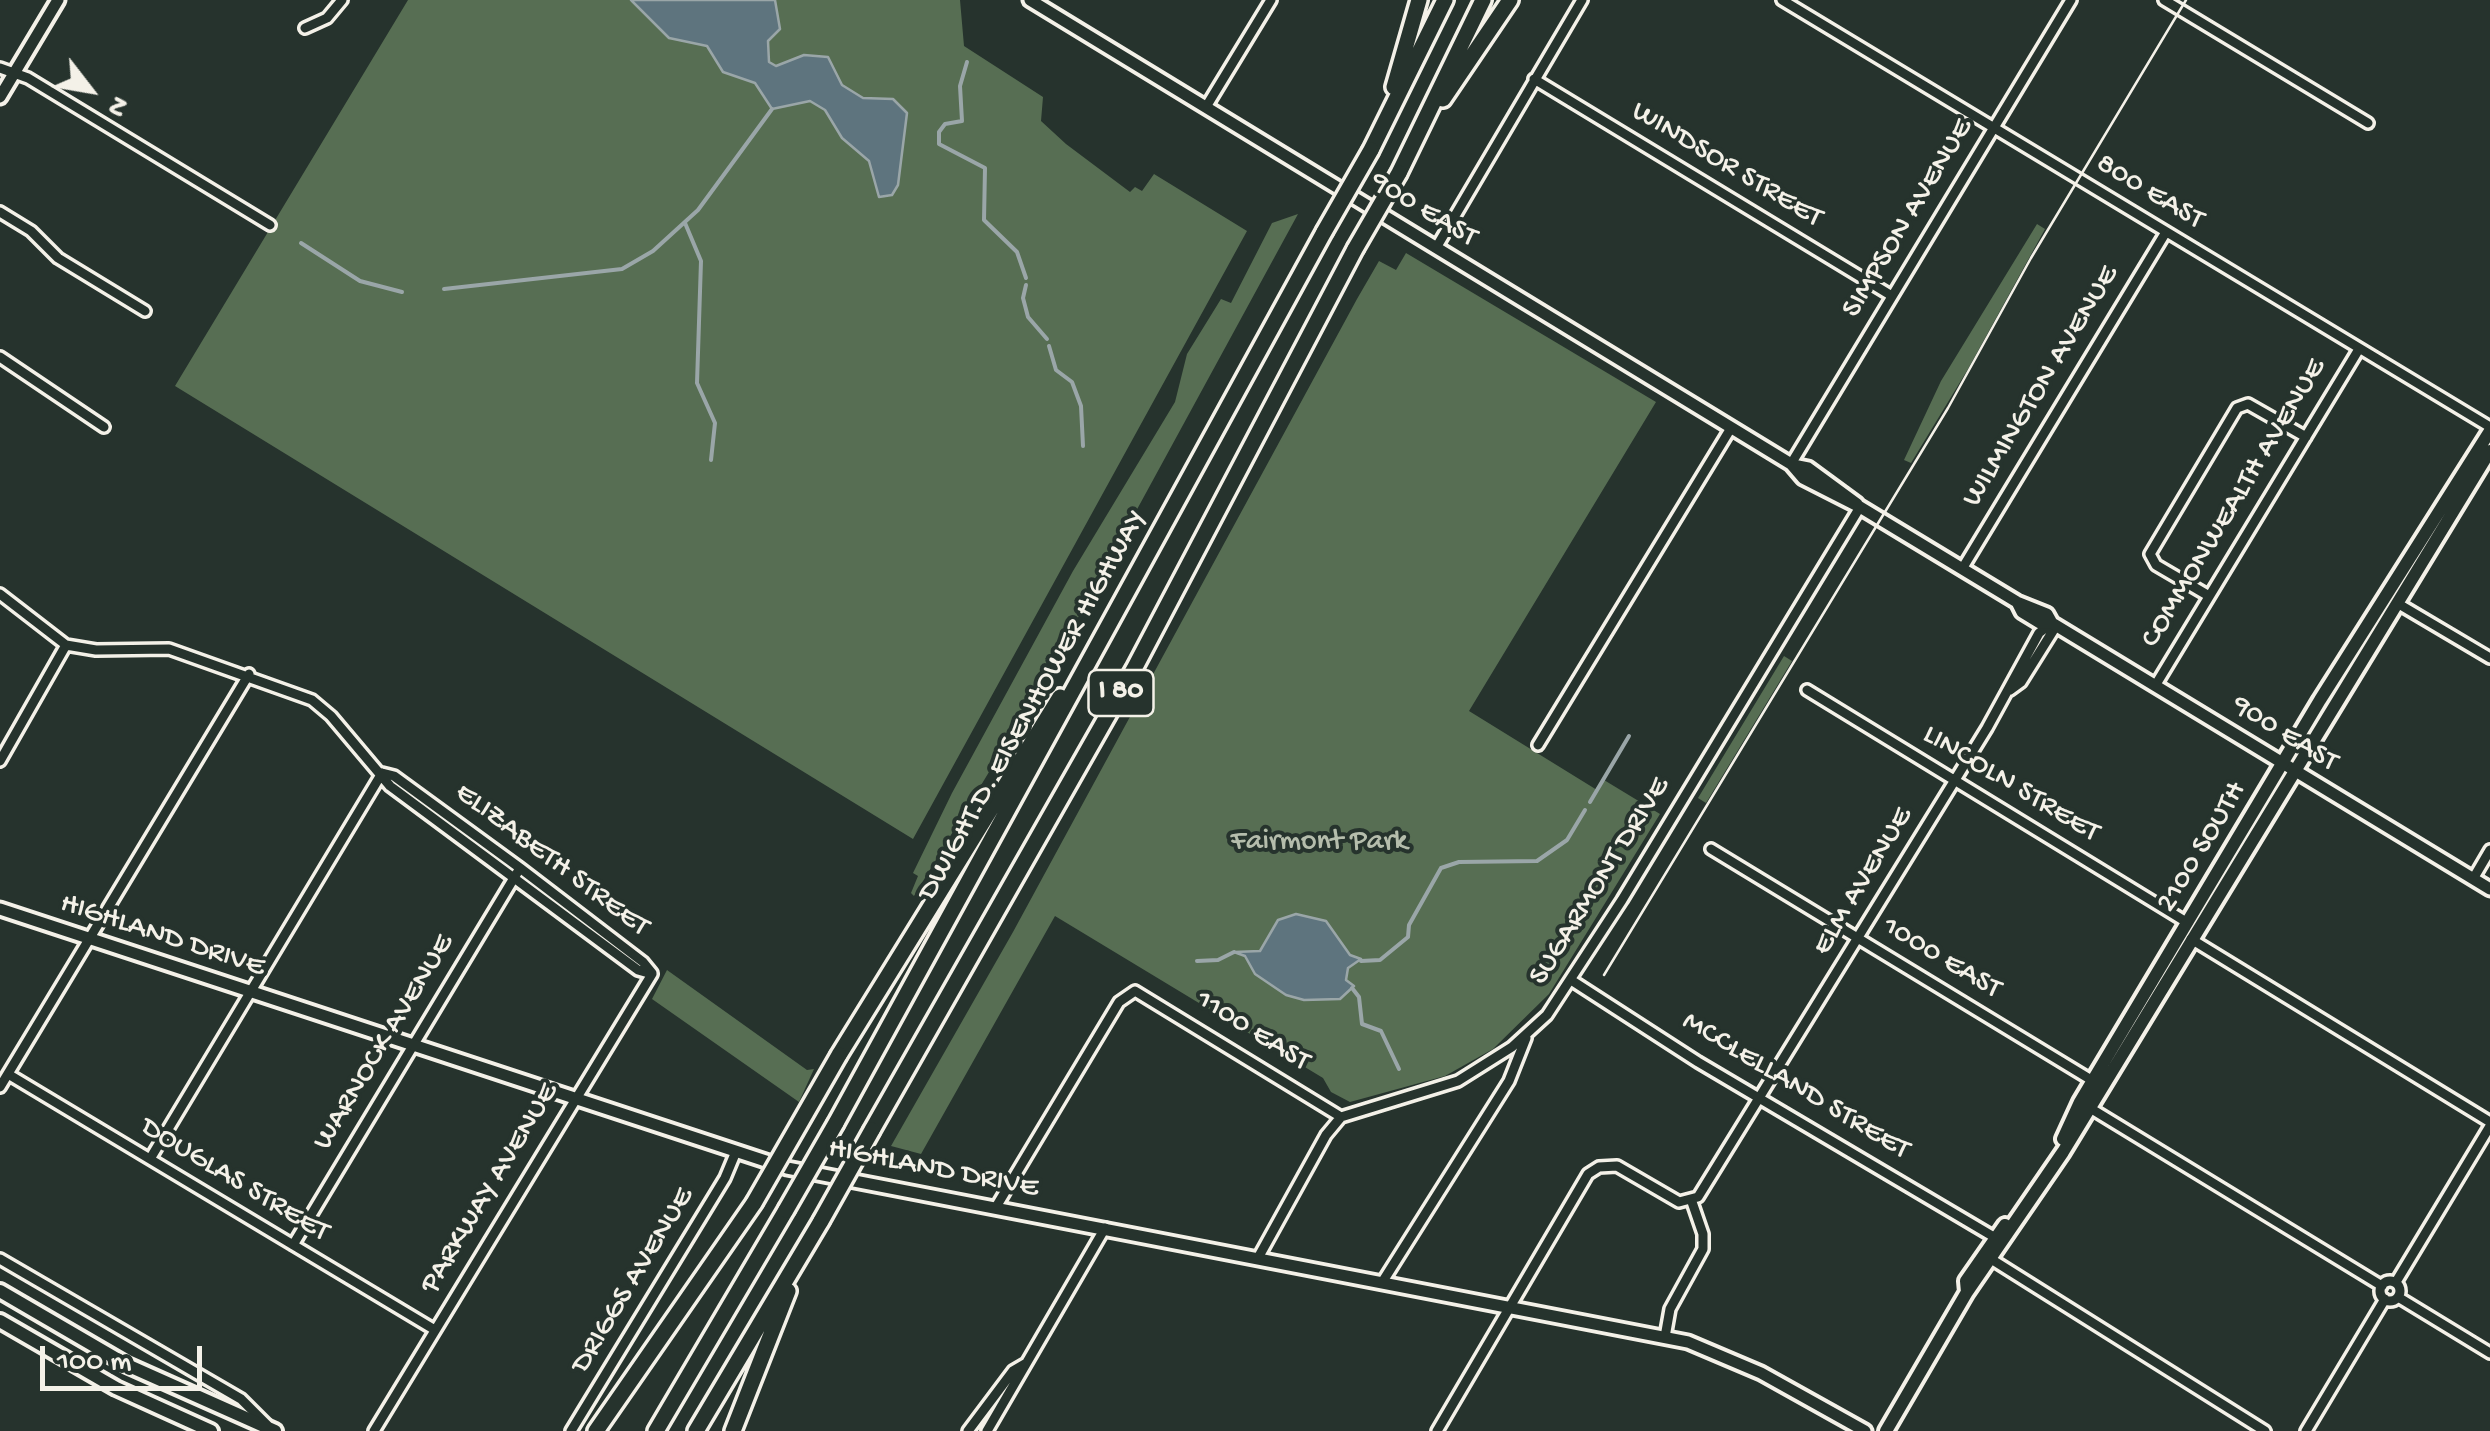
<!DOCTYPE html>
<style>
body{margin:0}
#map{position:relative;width:2490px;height:1431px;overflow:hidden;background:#26332d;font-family:"Gochi Hand",sans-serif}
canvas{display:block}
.north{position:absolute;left:40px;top:40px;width:100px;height:100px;-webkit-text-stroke:8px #26332d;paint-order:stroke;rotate:121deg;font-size:28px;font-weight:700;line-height:40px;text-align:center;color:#f4f1e8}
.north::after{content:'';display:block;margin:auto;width:35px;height:45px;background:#f4f1e8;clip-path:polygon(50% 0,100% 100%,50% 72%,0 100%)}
.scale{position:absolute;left:40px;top:1346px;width:162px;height:45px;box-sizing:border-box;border:5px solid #f4f1e8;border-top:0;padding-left:12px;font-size:30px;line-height:35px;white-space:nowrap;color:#f4f1e8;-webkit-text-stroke:8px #26332d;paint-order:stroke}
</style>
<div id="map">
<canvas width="2490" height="1431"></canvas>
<div class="north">N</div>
<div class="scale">100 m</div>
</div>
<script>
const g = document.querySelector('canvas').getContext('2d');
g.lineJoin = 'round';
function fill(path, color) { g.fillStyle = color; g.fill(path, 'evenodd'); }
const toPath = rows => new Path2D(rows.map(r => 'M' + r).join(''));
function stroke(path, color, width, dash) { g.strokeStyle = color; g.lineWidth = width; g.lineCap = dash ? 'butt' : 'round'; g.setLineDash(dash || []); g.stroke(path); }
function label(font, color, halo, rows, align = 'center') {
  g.font = font + ' "Gochi Hand",sans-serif'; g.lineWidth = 8; g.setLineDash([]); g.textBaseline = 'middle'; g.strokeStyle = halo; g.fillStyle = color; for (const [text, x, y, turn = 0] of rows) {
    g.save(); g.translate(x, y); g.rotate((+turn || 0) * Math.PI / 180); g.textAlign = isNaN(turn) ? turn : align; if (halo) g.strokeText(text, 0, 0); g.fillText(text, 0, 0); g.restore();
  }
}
const green = toPath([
 [408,0,960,0,964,46,1043,97,1041,121,1066,144,1130,192,1135,187,1142,191,1154,174,1247,231,913,839,175,386],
 [1298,214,1038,691,914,896,911,893,918,876,913,873,952,793,1073,571,1175,402,1187,354,1221,299,1231,303,1272,223],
 [2037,224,2045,229,1968,369,1911,463,1904,460,1941,381],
 [1406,253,1656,402,1469,711,1597,790,1604,780,1660,814,1549,994,1493,1049,1445,1076,1350,1102,1331,1092,1323,1078,1055,916,921,1154,891,1146,1013,932,1357,299,1379,261,1396,270],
 [1784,656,1792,661,1706,803,1698,798],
 [667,970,807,1070,814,1069,799,1102,652,999]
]);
const water = toPath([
 [631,0,775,0,780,29,768,41,769,62,776,66,804,55,828,57,842,85,863,98,893,99,907,113,898,185,892,195,879,197,869,161,842,138,825,110,810,101,772,109,755,83,723,72,707,46,669,38,631,0],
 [1296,914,1326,921,1350,955,1361,959,1348,968,1346,980,1354,986,1340,999,1304,1000,1286,995,1255,974,1245,956,1234,952,1260,951,1278,920,1296,914]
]);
const stream = toPath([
 [967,62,960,86,962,121,945,124,939,132,939,144,985,168,984,220,1017,252,1026,278],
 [685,223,701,261,697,383,715,423,711,460],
 [301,243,360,281,402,292],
 [1026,285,1023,298,1028,317,1047,339],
 [444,289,622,269,653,251,698,210,772,109],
 [1049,346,1056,370,1072,382,1081,406,1083,446],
 [1590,802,1629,736],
 [1197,961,1218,960,1234,952],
 [1361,961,1380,960,1408,937,1409,925,1441,868,1459,862,1537,861,1567,840,1585,810],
 [1352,988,1359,997,1362,1024,1381,1031,1399,1069]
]);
const minor = toPath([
 [1782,0,2490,427],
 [2164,0,2368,123],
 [305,28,327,18,342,0],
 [0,68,28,78,270,225],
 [1534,79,1892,296],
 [1206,107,1271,0],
 [0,212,31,231,58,258,145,311],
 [1436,248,1582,0],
 [0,357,104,427],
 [1791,464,2071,0],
 [1962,569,2166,232],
 [0,594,66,645,96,650,169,649,312,700,331,716,390,786,638,970,652,974],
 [2209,596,2156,565,2150,554,2237,408,2248,404,2306,437],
 [2397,603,2490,658],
 [2155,686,2359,349],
 [1807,690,2188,923],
 [2010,690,2021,682,2056,626],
 [1538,745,1731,428],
 [0,761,66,645],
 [382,773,394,776,520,868,643,962,652,973],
 [1711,849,2093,1081],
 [2473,879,2490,850],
 [2191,939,2490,1122],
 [1571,980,1698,1062,1994,1237],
 [8,1074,435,1330],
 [0,1087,249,674],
 [2090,1108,2382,1286],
 [150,1159,382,773],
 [996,1207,1119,1002,1135,991,1341,1117],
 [293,1245,520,868],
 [1258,1258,1326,1135,1341,1117,1458,1081,1512,1047,1547,1015,1622,900,1860,507],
 [0,1259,241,1399,267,1425],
 [1991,1259,2265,1431],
 [1383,1281,1509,1081,1526,1038],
 '2380 1291a10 10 0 1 1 20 0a10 10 0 1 1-20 0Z',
 [2396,1282,2490,1126],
 [2398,1297,2490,1353],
 [1665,1337,1670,1309,1703,1249,1703,1234,1692,1202],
 [374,1431,652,974],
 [571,1431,725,1178,735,1154],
 [968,1431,1013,1371,1025,1364],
 [987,1431,1105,1228],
 [1437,1431,1588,1174,1599,1167,1617,1166,1679,1202,1698,1197,1987,728,2039,633,2052,623],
 [2306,1431,2385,1299]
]);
const tertiary = toPath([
 [1030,0,1791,464,1803,478,1860,507,2017,602,2047,614,2052,623,2490,889],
 [0,97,58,0],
 [1793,465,1808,468,1857,504],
 [2017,602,2022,612,2040,623,2052,623],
 [0,909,787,1168,1688,1342,1761,1373,1865,1431]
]);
const secondary = toPath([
 [2063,1139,2080,1102,2320,700,2490,431],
 [0,1291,127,1365,275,1431],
 [1967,1292,1966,1281,2005,1225],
 [0,1321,116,1388,211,1431],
 [1886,1431,1967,1292,2063,1152,2490,451]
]);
const motorway = toPath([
 [1394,87,1419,0],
 [1443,99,1510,0],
 [1371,150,1445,0],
 [1399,173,1483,0],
 [839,1055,1060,697],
 [836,1123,1324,232],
 [872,1130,1134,669,1355,249],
 [596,1431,754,1203],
 [656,1431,786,1210],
 [696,1431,821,1221],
 [733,1431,788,1291]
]);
const tram = toPath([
 [1604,975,1948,408,2031,258,2186,0]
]);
const motorwayBridge = toPath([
 [1324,232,1371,150],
 [1355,249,1399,173],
 [754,1203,839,1055],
 [786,1210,836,1123],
 [821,1221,872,1130]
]);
const shields = [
 [1121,693,65]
];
const shieldNames = [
 ["I 80",1121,693]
];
const streetNames = [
 ["WINDSOR STREET",1726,166,31],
 ["800 EAST",2149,193,31],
 ["900 EAST",1423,211,31],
 ["SIMPSON AVENUE",1909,219,-59],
 ["WILMINGTON AVENUE",2042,387,-59],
 ["COMMONWEALTH AVENUE",2235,504,-59],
 ["DWIGHT D. EISENHOWER HIGHWAY",1034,706,-61],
 ["900 EAST",2284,735,32],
 ["LINCOLN STREET",2010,785,31],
 ["2100 SOUTH",2203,848,-59],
 ["ELIZABETH STREET",551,861,37],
 ["SUGARMONT DRIVE",1601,882,-58],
 ["ELM AVENUE",1864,882,-59],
 ["HIGHLAND DRIVE",162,937,18],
 ["1000 EAST",1941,959,31],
 ["1100 EAST",1252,1032,32],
 ["WARNOCK AVENUE",385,1043,-59],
 ["MCCLELLAND STREET",1795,1087,31],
 ["HIGHLAND DRIVE",933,1170,11],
 ["DOUGLAS STREET",234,1181,31],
 ["PARKWAY AVENUE",491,1189,-59],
 ["DRIGGS AVENUE",634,1281,-59]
];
const parkNames = [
 ["Fairmont Park",1319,843]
];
fill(green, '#576e53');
fill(water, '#5e747e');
stroke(water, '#9aa6a8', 2.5);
stroke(stream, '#9aa6a8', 4);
stroke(minor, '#f4f1e8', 16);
stroke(tertiary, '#f4f1e8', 19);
stroke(secondary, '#f4f1e8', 20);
stroke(motorway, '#f4f1e8', 22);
stroke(minor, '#26332d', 9);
stroke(tertiary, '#26332d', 11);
stroke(secondary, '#26332d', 12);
stroke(motorway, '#26332d', 15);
stroke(tram, '#f4f1e8', 2.5);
stroke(motorwayBridge, '#f4f1e8', 22, []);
stroke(motorwayBridge, '#26332d', 15);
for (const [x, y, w] of shields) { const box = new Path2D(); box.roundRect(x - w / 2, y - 23, w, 46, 8); g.fillStyle = '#26332d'; g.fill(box); stroke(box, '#f4f1e8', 2.5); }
label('bold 28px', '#f4f1e8', null, shieldNames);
label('30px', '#f4f1e8', '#26332d', streetNames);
label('30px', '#b5bdac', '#26332d', parkNames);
</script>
